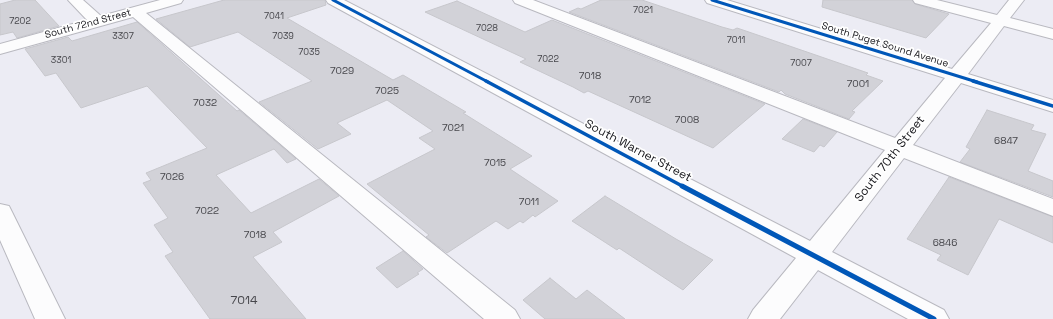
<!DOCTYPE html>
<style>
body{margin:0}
canvas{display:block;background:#ececf4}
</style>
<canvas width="1053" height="319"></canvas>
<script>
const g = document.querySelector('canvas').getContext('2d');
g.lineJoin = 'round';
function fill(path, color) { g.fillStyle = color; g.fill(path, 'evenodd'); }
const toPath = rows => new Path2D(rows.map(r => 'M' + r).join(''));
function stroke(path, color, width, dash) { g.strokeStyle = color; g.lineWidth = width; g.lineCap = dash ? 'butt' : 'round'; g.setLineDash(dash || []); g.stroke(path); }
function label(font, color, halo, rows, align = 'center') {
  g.font = font + ' "Space Grotesk",sans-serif'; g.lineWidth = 3.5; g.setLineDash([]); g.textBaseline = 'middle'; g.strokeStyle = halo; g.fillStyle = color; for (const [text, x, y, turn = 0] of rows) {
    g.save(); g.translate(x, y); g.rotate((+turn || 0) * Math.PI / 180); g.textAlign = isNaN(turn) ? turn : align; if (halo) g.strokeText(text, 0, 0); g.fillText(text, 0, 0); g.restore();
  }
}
const building = toPath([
 [15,0,35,0,59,26,17,38,13,32,0,35,0,4,15,0],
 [224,0,325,0,326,5,287,18,393,80,403,75,466,112,463,113,532,156,510,169,558,201,535,217,533,215,523,223,520,221,508,229,496,221,447,253,426,237,429,235,367,184,435,149,419,138,433,131,387,100,337,123,351,134,318,149,259,102,312,81,238,32,190,47,156,19,224,0],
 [601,0,642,0,722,27,733,30,737,28,743,30,868,73,866,75,883,81,852,111,855,112,849,119,785,94,781,90,779,92,569,12,578,8,581,9,601,0],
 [823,0,912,0,915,4,949,14,926,38,822,7,823,0],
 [457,1,525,32,552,20,765,104,713,148,588,91,584,93,573,87,520,62,526,59,425,12,457,1],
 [137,22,237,111,239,110,296,159,287,163,274,149,216,175,251,213,319,179,339,196,273,232,282,242,253,257,306,319,210,319,165,256,173,252,154,225,168,218,143,183,151,180,146,173,207,148,147,86,81,108,56,73,45,76,25,49,68,37,72,41,137,22],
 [987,110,1034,125,1031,130,1046,134,1028,171,1053,181,1053,197,960,162,970,149,966,147,987,110],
 [803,119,837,132,824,147,820,145,814,152,782,139,803,119],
 [949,177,1053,217,1053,243,999,219,968,275,937,260,941,255,907,239,949,177],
 [605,196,676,239,713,260,683,290,619,248,617,250,572,221,605,196],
 [403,251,423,269,417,273,419,274,397,288,376,268,403,251],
 [550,278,576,299,587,290,625,319,545,319,523,300,550,278]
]);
const minor = toPath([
 [68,0,83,0,101,16,160,0,183,0,181,3,146,13,515,310,520,319,484,319,133,17,0,54,0,44,87,20,68,0],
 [326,0,344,0,810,241,885,150,515,3,513,0,533,0,895,138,945,78,707,3,705,0,727,0,952,69,991,23,915,3,913,0,937,0,997,15,1009,0,1024,0,1010,18,1053,29,1053,39,1004,26,968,74,1053,100,1053,112,961,83,913,145,1053,199,1053,216,904,158,832,252,944,310,949,319,908,319,818,270,780,319,748,319,753,310,796,258,328,3,326,0],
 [0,204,9,206,12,212,65,319,35,319,0,240,0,204]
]);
const cyclewayFar2 = toPath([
 [333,0,488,82],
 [712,0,977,82]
]);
const cyclewayFar1 = toPath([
 [486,81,684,187],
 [973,81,1053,106]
]);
const cycleway = toPath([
 [682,186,934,319]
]);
const farNumbernames = [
 ["7021",643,11],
 ["7041",274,17],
 ["7202",20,22],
 ["7028",487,29],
 ["3307",123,37],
 ["7039",283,37],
 ["7011",736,41],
 ["7035",309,53],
 ["7022",548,60],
 ["3301",61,61],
 ["7007",801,64]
];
const farStreetnames = [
 ["South 72nd Street",88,24,-15],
 ["South Puget Sound Avenue",885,45,17]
];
const numberNames = [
 ["7029",342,71],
 ["7018",590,76],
 ["7001",858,84],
 ["7025",387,91],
 ["7012",640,100],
 ["7032",205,103],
 ["7008",687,120],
 ["7021",453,128],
 ["6847",1006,141],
 ["7015",495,163],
 ["7026",172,177],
 ["7011",529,202],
 ["7022",207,211],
 ["7018",255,235],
 ["6846",945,243]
];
const streetNames = [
 ["South Warner Street",638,151,28],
 ["South 70th Street",890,159,-52]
];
const nearNumbernames = [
 ["7014",244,301]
];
fill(building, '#d2d2d8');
stroke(building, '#c7c7cc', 1);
stroke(minor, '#b9b9c0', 2);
fill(minor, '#fcfcfd');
stroke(cyclewayFar2, '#0057b8', 3);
stroke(cyclewayFar1, '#0057b8', 3.5);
stroke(cycleway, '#0057b8', 5);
label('9px', '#47474c', null, farNumbernames);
label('10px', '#17171c', '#fff', farStreetnames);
label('10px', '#47474c', null, numberNames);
label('12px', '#17171c', '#fff', streetNames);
label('12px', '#47474c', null, nearNumbernames);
</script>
